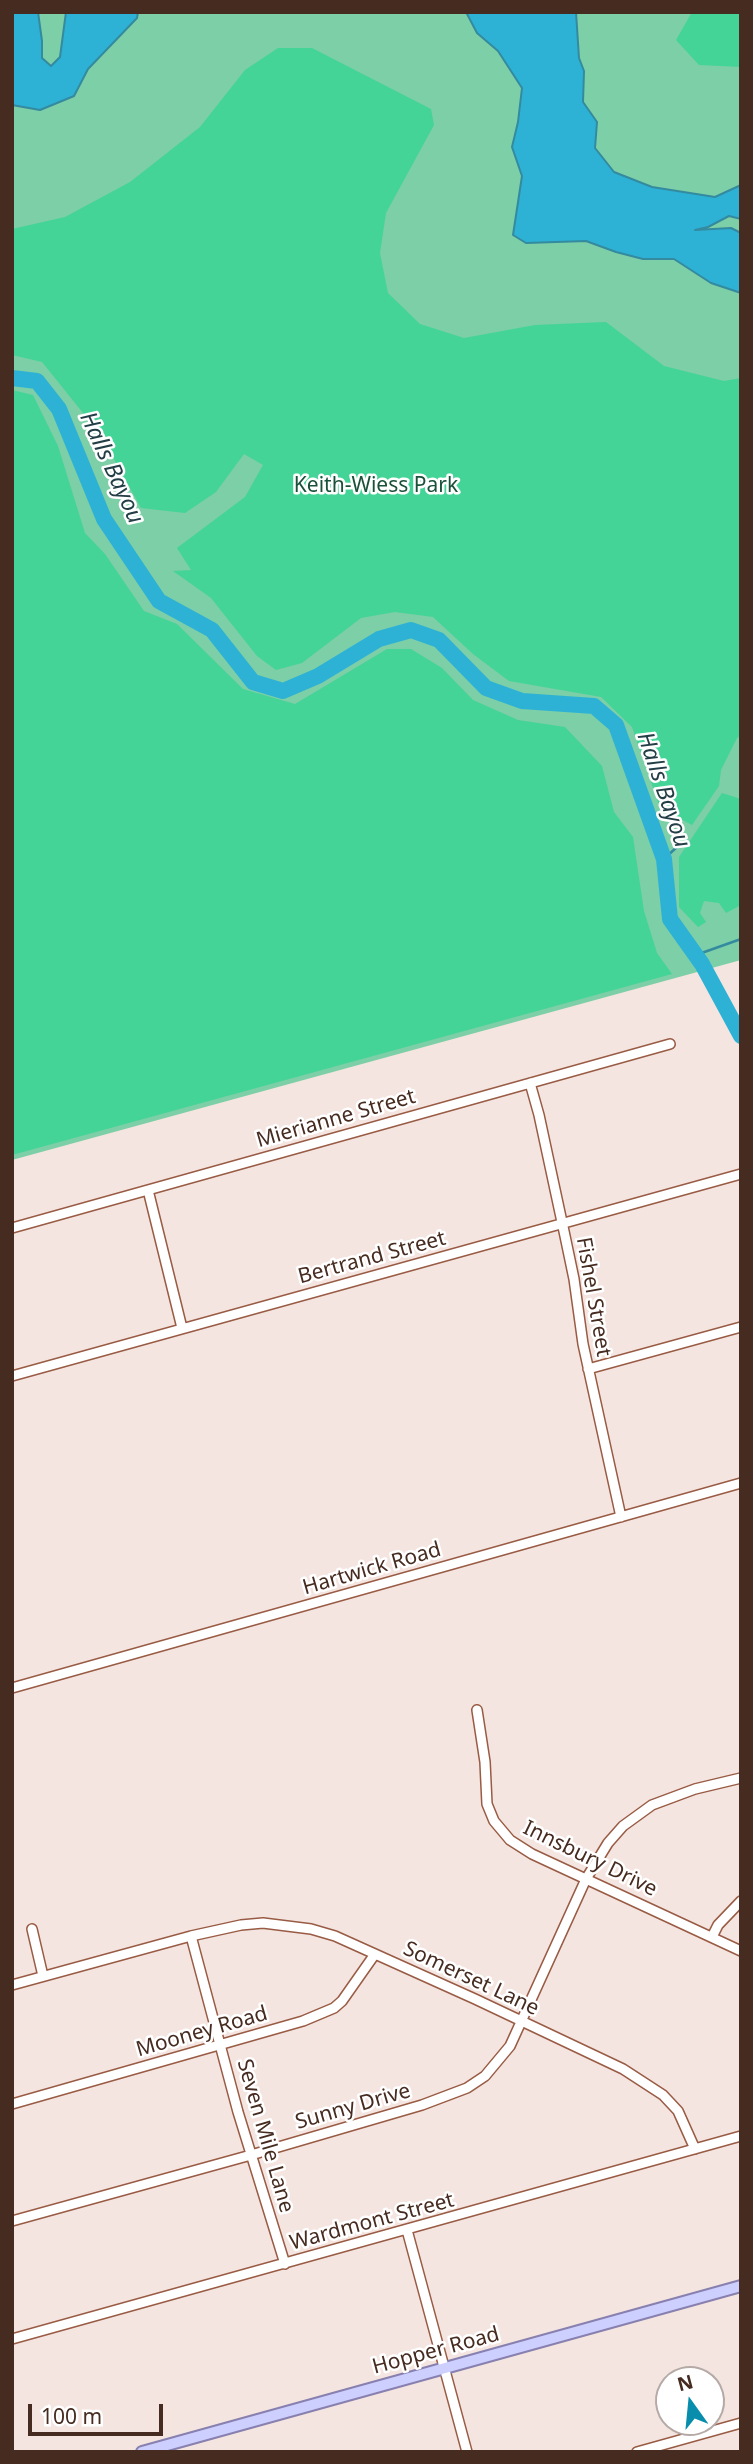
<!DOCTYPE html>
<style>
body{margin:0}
#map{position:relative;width:753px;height:2464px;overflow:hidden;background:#f4e5e0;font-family:"Noto Sans",sans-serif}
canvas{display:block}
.frame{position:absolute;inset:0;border:14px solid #462b20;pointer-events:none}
.north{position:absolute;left:655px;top:2366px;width:70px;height:70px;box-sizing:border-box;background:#fff;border:2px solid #b5aaa6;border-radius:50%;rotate:345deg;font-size:19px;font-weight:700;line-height:28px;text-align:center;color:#462b20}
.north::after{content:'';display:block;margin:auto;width:24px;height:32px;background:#088dac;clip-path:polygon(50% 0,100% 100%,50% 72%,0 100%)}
.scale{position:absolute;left:28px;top:2404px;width:135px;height:32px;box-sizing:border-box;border:4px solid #462b20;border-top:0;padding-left:9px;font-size:21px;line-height:24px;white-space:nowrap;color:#462b20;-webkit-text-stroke:5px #fff;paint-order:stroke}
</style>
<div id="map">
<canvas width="753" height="2464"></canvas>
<div class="frame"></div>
<div class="north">N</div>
<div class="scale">100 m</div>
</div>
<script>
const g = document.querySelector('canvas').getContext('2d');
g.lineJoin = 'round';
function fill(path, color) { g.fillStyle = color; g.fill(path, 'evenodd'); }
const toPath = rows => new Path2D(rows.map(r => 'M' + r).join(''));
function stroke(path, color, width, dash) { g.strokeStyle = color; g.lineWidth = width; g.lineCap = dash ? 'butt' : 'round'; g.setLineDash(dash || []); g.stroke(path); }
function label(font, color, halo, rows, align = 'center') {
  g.font = font + ' "Noto Sans",sans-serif'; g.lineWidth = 5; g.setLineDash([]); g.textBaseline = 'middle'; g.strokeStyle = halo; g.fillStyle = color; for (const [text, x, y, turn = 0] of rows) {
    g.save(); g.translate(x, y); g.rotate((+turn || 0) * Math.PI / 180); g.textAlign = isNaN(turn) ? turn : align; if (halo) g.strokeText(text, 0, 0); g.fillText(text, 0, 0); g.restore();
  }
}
const green = toPath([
 [12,12,741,12,741,960,12,1160]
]);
const forest = toPath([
 [692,12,741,12,741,67,699,65,676,40],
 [278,48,312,48,431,109,434,125,386,213,380,253,388,293,420,324,464,338,535,325,606,322,664,366,724,381,741,378,741,735,737,738,721,770,719,786,692,825,660,808,632,727,601,697,509,681,473,654,433,617,395,612,361,618,302,663,276,670,257,656,211,598,173,571,191,570,177,548,245,497,263,465,244,454,216,492,185,513,141,508,100,434,42,362,12,355,12,229,65,217,130,182,200,127,245,70],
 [12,390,33,395,58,446,85,533,105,554,144,611,177,624,243,689,295,704,387,649,411,649,442,668,473,700,518,720,565,727,602,766,614,812,633,837,644,911,657,953,672,974,12,1155],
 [722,793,741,799,741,905,726,913,719,903,704,901,700,913,706,922,698,927,679,907,679,857]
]);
const water = toPath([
 [12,12,38,12,42,41,42,58,51,66,60,57,66,12,138,12,137,18,88,69,74,96,40,110,12,105,12,12],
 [466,12,576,12,579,58,584,71,583,102,597,122,595,148,614,172,652,187,715,197,741,185,741,219,729,216,708,227,695,230,731,228,741,233,741,293,711,283,674,259,643,259,616,252,586,241,526,243,513,235,522,176,512,147,518,122,522,88,498,51,477,33,466,12]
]);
const stream = toPath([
 [664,859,678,846],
 [696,955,741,939]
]);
const river = toPath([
 [12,378,37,381,59,409,104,519,159,601,212,630,253,682,283,691,318,676,379,639,411,630,439,640,486,688,522,701,594,706,616,725,664,859,670,919,702,964,741,1036]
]);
const minor = toPath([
 [530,1083,539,1115,565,1236,574,1279,583,1344,621,1517],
 [148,1190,182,1328],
 [12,1228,670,1044],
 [588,1369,741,1327],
 [12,1376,741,1174],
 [12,1688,741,1483],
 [477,1710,485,1762,487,1804,494,1821,510,1840,532,1854,741,1951],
 [32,1929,43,1976],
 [191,1936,238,2112,285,2264],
 [712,1937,718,1925,741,1901],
 [12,1985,191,1936,241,1925,263,1923,311,1929,335,1936,475,1999,623,2069,663,2095,678,2111,695,2149],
 [12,2104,303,2021,334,2008,342,2001,375,1954],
 [12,2221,251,2155,422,2105,467,2088,485,2076,510,2046,586,1879,608,1843,623,1826,652,1805,695,1789,741,1778],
 [407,2230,467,2452],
 [12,2339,741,2136],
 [637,2452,741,2423]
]);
const major = toPath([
 [142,2452,741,2286]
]);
const parkNames = [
 ["Keith-Wiess Park",376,486]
];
const streetNames = [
 ["Mierianne Street",336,1119,-16],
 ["Bertrand Street",372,1258,-15],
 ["Fishel Street",593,1297,80],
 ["Hartwick Road",372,1569,-16],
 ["Innsbury Drive",590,1859,26],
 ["Somerset Lane",471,1979,25],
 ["Mooney Road",202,2032,-16],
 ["Sunny Drive",353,2107,-16],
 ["Seven Mile Lane",265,2136,74],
 ["Wardmont Street",372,2222,-15],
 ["Hopper Road",436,2351,-15]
];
const waterNames = [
 ["Halls Bayou",111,468,65],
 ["Halls Bayou",663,790,71]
];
fill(green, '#7ccfa6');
fill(forest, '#45d497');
fill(water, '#2db2d6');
stroke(water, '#348a9f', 2);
stroke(stream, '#348a9f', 2.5);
stroke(river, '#2db2d6', 16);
stroke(minor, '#995b44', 12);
stroke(major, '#8881b0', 14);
stroke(minor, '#fff', 9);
stroke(major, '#cdcffe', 10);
label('21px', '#195139', '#fff', parkNames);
label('21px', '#462b20', '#fff', streetNames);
label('italic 23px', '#233e46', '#fff', waterNames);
</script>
